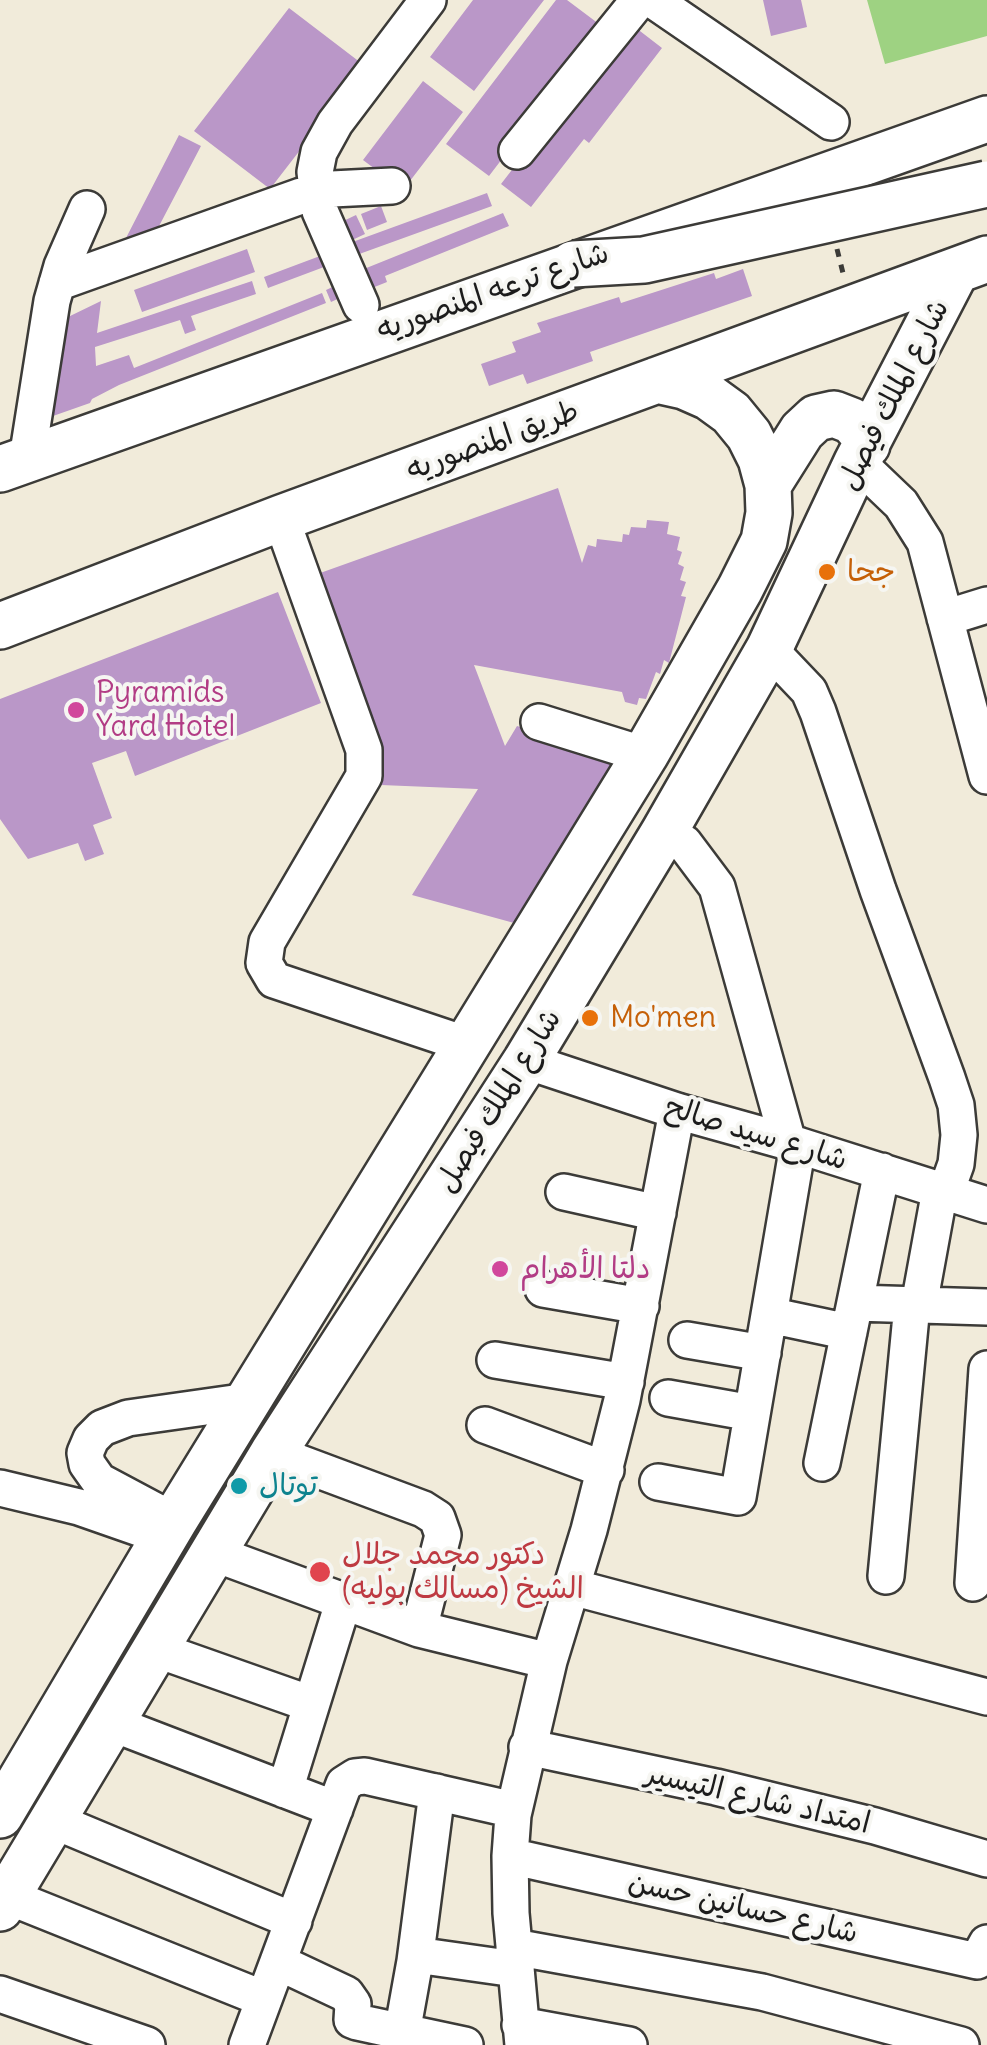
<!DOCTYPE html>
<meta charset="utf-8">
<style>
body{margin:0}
canvas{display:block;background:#f1ebda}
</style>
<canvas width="987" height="2045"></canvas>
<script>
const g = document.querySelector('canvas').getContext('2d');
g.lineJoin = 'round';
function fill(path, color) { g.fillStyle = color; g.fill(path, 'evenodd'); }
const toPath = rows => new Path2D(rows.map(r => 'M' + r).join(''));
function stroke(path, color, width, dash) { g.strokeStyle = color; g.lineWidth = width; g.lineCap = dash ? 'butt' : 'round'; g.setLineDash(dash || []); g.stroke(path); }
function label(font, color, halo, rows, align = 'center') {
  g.font = font + ' Delius,"Playpen Sans Arabic",sans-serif'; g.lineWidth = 8; g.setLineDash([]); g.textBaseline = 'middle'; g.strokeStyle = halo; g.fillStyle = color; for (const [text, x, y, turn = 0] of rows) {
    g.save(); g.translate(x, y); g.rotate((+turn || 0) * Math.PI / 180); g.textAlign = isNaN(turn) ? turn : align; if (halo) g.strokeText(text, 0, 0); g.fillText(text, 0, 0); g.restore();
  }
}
const green = toPath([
 [867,0,987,0,987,36,885,64]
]);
const building = toPath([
 [473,0,544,0,474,91,430,57],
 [556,0,567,0,603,27,489,176,446,144],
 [763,0,801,0,807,27,771,36],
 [289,8,365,66,270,189,194,131],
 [627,21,662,48,589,143,584,139,531,207,501,184],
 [423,81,463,112,403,190,363,160],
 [179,135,201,146,147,249,126,238],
 [487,193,492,206,351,257,347,244],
 [381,206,387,222,367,230,361,214],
 [503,213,509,226,385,276,387,282,362,292,354,273],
 [356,215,365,234,346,243,337,224],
 [247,249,255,272,142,312,134,290],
 [328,253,332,264,268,288,264,277],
 [743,269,752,296,590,352,593,361,527,384,523,374,489,386,481,364,516,352,512,342,541,332,537,323,619,297,621,303,714,273,716,279],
 [252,281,256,294,191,316,196,330,185,334,180,320,95,347,96,366,129,355,134,368,322,293,326,303,119,385,92,399,90,403,53,416,57,363,68,317,101,301,97,333],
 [339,284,344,296,331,302,326,290],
 [558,488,582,563,588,545,596,547,597,539,622,542,623,534,629,535,631,527,646,528,647,520,669,522,667,534,680,537,677,550,682,552,678,564,684,567,680,580,686,582,681,596,686,597,669,663,664,660,660,674,656,672,646,699,639,698,637,705,625,702,622,692,474,665,505,746,517,726,629,759,525,926,412,895,478,789,381,785,309,577],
 [278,592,321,703,135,776,126,751,92,763,112,818,93,825,104,854,85,861,78,843,28,859,0,819,0,699]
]);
const path = toPath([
 [837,249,844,277]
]);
const minor = toPath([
 [653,0,831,122],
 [517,151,639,0],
 [57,283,301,196,332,189,392,186],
 [361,305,320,211,315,172,319,152,335,123,428,0],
 [27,459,52,301,62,266,87,209],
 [857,462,901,504,925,542,987,776],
 [281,518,364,750,364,776,267,942,264,963,274,980,468,1045],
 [945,618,987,605],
 [769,649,809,691,818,712,878,890,947,1078,956,1105,959,1135,956,1164,946,1192],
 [539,722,645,755],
 [664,832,684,843,717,887,788,1142],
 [526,1061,677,1111,788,1142,987,1205],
 [564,1192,658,1213],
 [543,1289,641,1306],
 [855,1303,987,1307],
 [919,1305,940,1190],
 [769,1315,849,1332],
 [687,1340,763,1353],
 [495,1360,626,1382],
 [668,1398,752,1413],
 [485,1425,606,1470],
 [273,1453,423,1509,437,1518,443,1535,419,1629],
 [822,1463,882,1171],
 [658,1482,738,1497,798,1145],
 [0,1488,79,1507,165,1537],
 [174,1521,99,1481,87,1464,85,1453,91,1439,102,1428,128,1418,248,1401],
 [213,1553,419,1629,549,1661],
 [886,1576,912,1305],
 [973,1583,987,1369],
 [572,1587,987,1697],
 [155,1649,311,1704],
 [111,1723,335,1809],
 [527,1747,716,1787,875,1826,987,1859],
 [285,1790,343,1603],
 [52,1820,294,1921],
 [510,1856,977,1961,987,1943],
 [7,1896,264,1999],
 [514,1947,762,1992,961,2045],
 [416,1955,515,1969],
 [278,1962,346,1994,353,2004,352,2020,357,2022,465,2045],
 [0,1994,147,2045],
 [520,2025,629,2045],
 [402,2033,415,1961,437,1792],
 [247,2045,344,1784,355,1777,365,1776,514,1810],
 [523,2045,511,1913,510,1856,513,1815,549,1661,589,1530,622,1400,677,1111]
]);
const major = toPath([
 [0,469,987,119],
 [768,485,802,431,816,418,834,414,852,421,864,435,867,445],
 [0,626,281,518,987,259],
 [0,1815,174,1521,645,755,740,589,764,541,769,513,768,485,761,459,749,435,731,413,709,397,684,386,657,380],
 [0,1908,273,1453,526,1061,664,832,769,649,857,462,956,271]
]);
const majorBridge = toPath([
 [573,264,644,260,987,184]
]);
const markers = [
 [827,572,10,"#e8710a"],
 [76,710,10,"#d1479c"],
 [590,1018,10,"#e8710a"],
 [500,1269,10,"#d1479c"],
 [239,1486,10,"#0f9aa8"],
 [320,1572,12,"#e0444e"]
];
const streetNames = [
 ["شارع ترعه المنصوريه",493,292,-19],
 ["شارع الملك فيصل",894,395,-63],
 ["طريق المنصوريه",493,441,-20],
 ["شارع الملك فيصل",499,1101,-58],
 ["شارع سيد صالح",756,1134,17],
 ["امتداد شارع التيسير",758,1799,13],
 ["شارع حسانين حسن",743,1908,13]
];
const foodNames = [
 ["جحا",847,572],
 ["Mo'men",610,1018]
];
const hotelNames = [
 ["Pyramids",96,693],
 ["Yard Hotel",96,727],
 ["دلتا الأهرام",520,1269]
];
const cultureNames = [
 ["توتال",259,1486]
];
const healthNames = [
 ["دكتور محمد جلال",342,1555],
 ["الشيخ (مسالك بوليه)",342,1589]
];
fill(green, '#9ed282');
fill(building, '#ba97c8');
stroke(minor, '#3c3b38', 40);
stroke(major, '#3c3b38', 50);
stroke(path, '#3c3b38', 5, [8, 8]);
stroke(minor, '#fff', 35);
stroke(major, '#fff', 45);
stroke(majorBridge, '#3c3b38', 50, []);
stroke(majorBridge, '#fff', 45);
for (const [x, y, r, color] of markers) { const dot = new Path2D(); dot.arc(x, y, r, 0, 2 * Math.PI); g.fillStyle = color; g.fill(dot); stroke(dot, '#f6f6f2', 4); }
label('30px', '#1c1c1c', '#f6f6f2', streetNames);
label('30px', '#c56008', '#f6f6f2', foodNames, 'left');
label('30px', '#b23c85', '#f6f6f2', hotelNames, 'left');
label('30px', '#0d838f', '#f6f6f2', cultureNames, 'left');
label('30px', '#be3a42', '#f6f6f2', healthNames, 'left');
</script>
